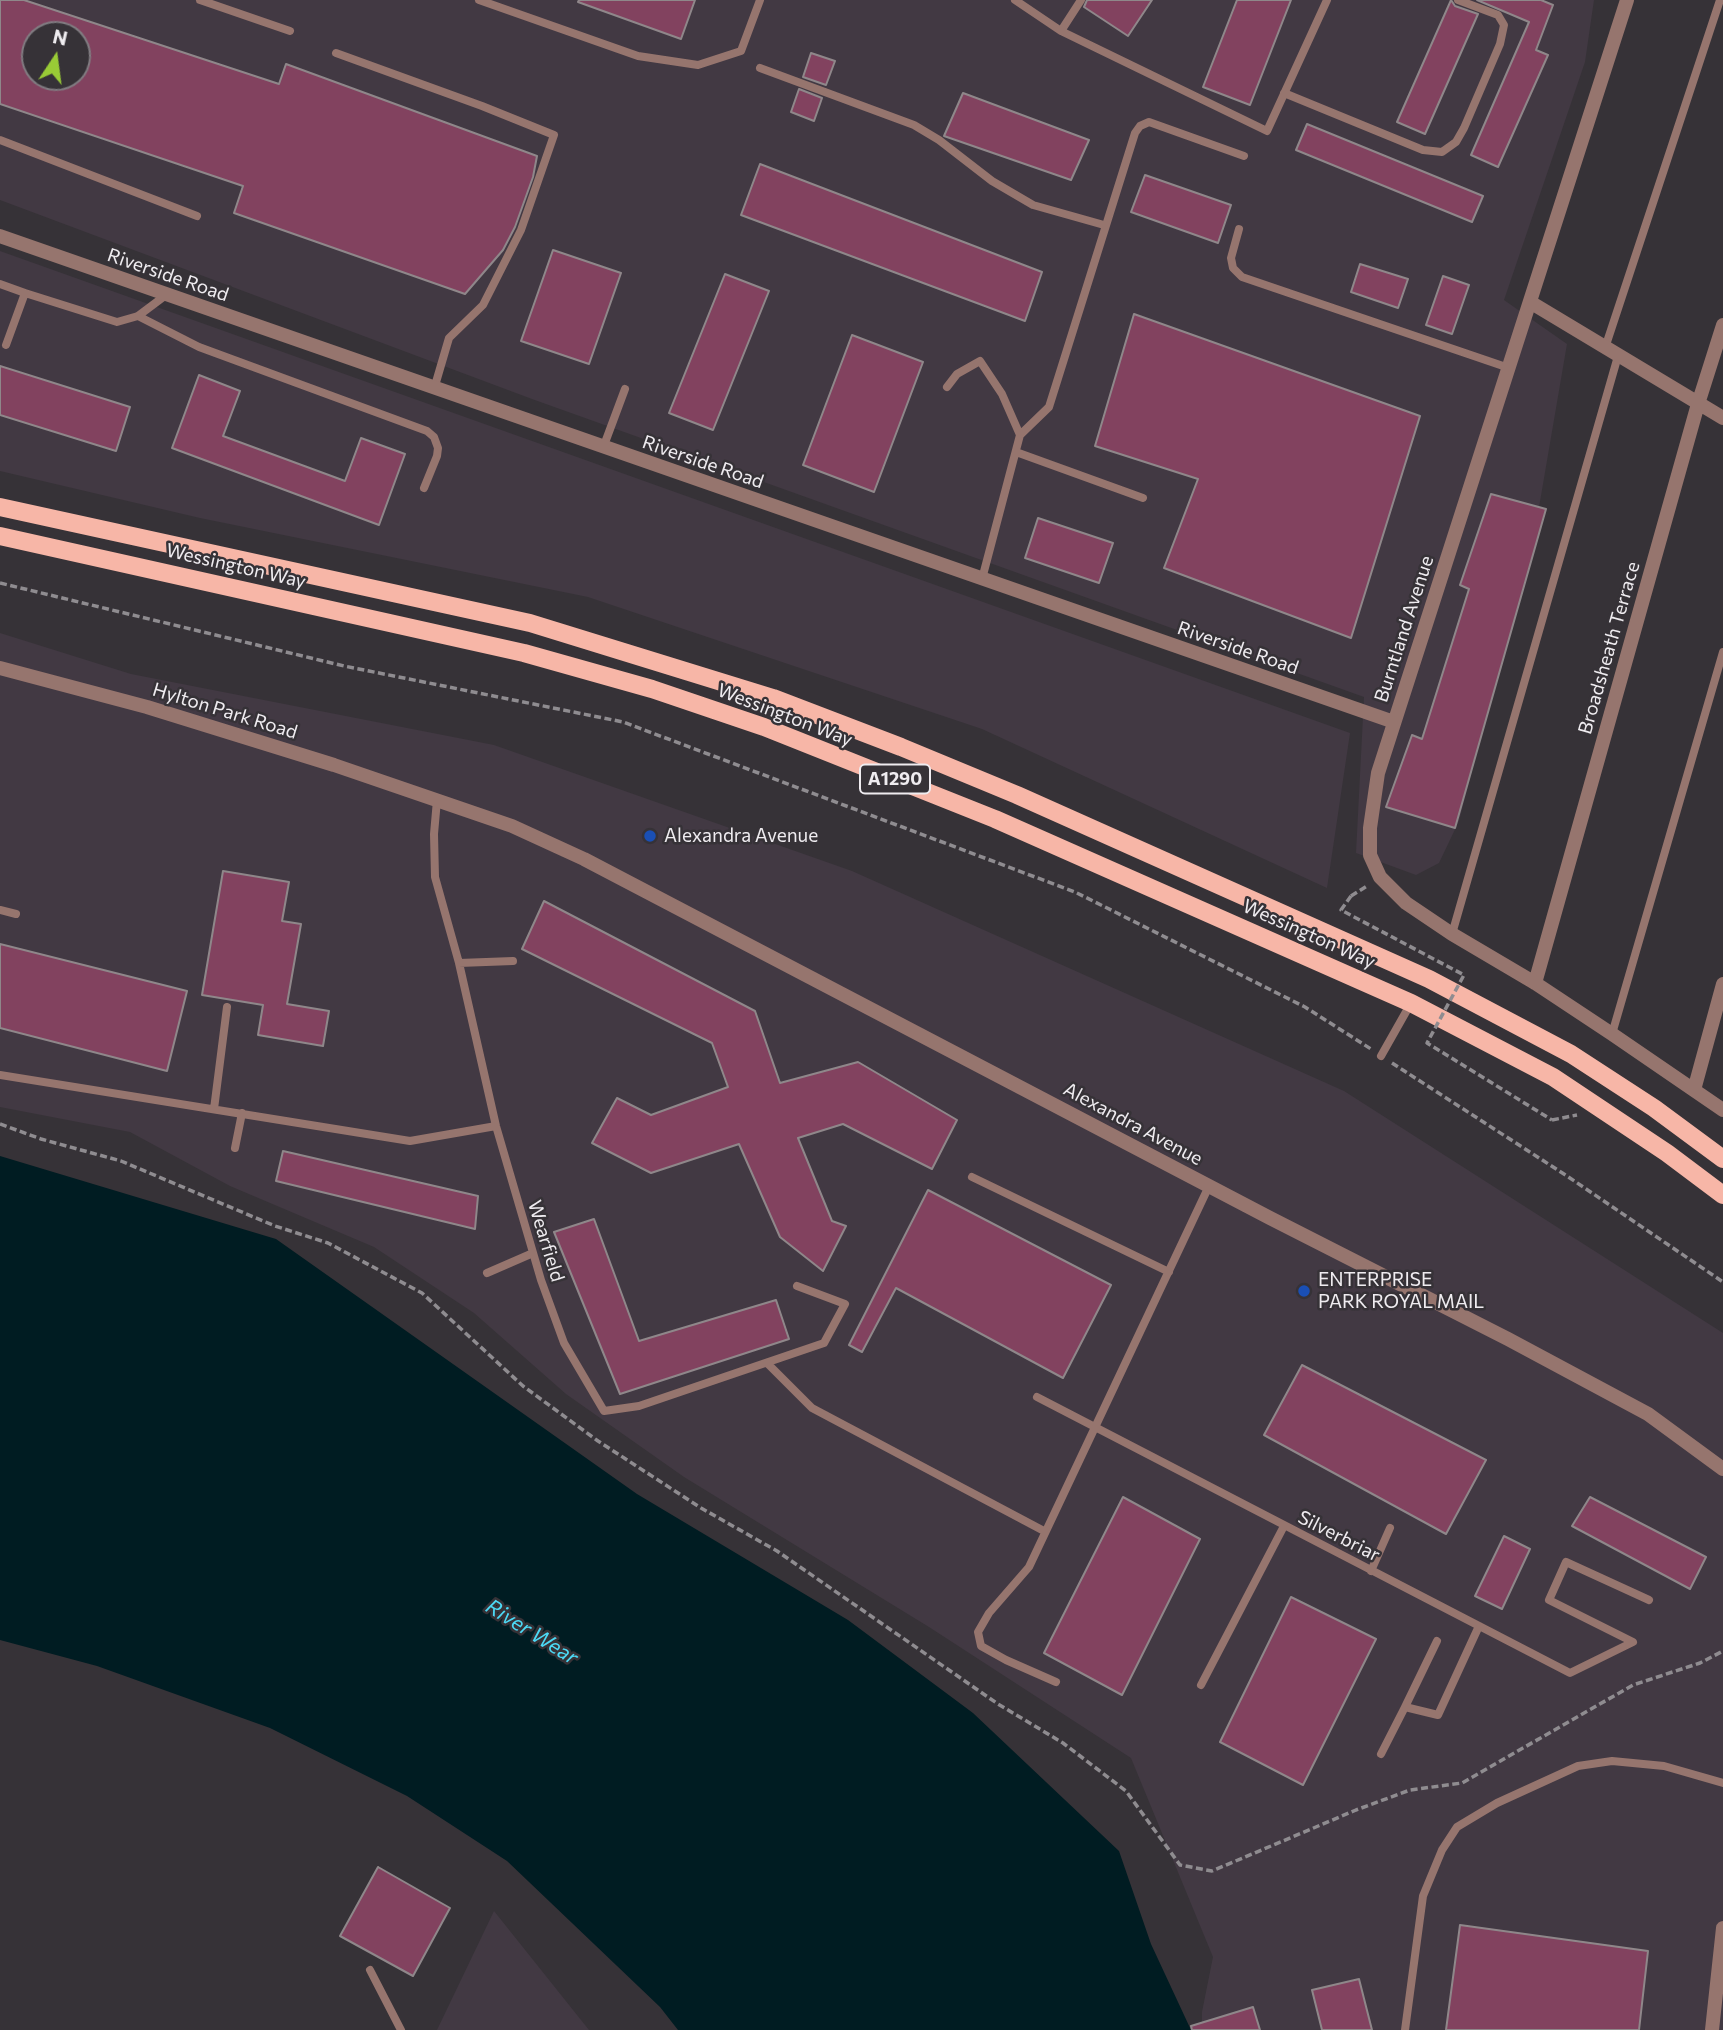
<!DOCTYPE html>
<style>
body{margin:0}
#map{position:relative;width:1723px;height:2030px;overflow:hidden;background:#363237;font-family:Commissioner,sans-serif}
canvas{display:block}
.north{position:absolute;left:21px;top:21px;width:70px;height:70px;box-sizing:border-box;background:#363237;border:2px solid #807c81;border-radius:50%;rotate:13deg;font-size:19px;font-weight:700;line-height:28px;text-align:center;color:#efecf0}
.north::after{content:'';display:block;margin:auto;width:24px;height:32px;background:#99cb36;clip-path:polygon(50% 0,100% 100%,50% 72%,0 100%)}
</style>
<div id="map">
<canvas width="1723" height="2030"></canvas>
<div class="north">N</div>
</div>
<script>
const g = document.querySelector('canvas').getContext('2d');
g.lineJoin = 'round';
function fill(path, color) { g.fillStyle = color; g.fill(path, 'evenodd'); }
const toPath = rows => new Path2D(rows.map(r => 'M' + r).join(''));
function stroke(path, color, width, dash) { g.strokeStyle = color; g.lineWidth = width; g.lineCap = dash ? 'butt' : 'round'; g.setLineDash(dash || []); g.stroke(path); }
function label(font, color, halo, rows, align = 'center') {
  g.font = font + ' Commissioner,sans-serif'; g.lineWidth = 5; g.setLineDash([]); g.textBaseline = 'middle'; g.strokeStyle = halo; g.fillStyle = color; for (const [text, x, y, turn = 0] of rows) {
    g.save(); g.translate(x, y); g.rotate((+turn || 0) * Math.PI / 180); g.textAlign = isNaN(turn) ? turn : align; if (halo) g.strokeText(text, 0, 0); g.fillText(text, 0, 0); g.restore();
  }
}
const built = toPath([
 [0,0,1594,0,1585,62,1504,300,1567,344,1537,519,1459,821,1439,863,1416,875,1356,853,1364,697,532,399,0,200],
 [35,35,77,35,77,77,35,77],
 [0,251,1350,733,1327,888,982,729,588,597,200,518,0,471],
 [0,633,131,674,494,745,852,871,1344,1091,1723,1333,1723,2030,1202,2030,1202,2012,1213,1957,1131,1758,929,1627,684,1477,566,1394,474,1313,374,1247,230,1186,130,1132,0,1107],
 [494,1911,589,2030,437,2030]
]);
const water = toPath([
 [0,1156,276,1239,637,1494,848,1620,973,1713,1119,1851,1151,1944,1191,2030,678,2030,660,2007,507,1861,407,1796,270,1728,97,1666,0,1640]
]);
const building = toPath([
 [0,0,24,0,279,84,286,64,537,156,533,177,515,227,503,250,465,294,234,213,243,186,0,104,0,0],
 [35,35,77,35,77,77,35,77,35,35],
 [579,0,695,0,681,39,578,2,579,0],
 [1087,0,1152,0,1128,36,1084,7,1087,0],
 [1237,0,1291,0,1250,105,1203,87,1237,0],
 [1451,0,1455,6,1478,14,1425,134,1397,122,1451,0],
 [1477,0,1541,0,1553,5,1536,50,1548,55,1498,167,1471,155,1529,22,1477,0],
 [811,53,835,61,826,85,803,77,811,53],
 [799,89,822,98,814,121,791,112,799,89],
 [963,93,1089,140,1071,180,944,136,963,93],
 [1307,124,1483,196,1472,222,1296,150,1307,124],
 [760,164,1042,272,1025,321,741,215,760,164],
 [1145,175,1231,205,1218,243,1131,212,1145,175],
 [553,250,621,273,589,364,521,341,553,250],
 [1360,264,1408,279,1398,308,1351,292,1360,264],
 [725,274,769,291,713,430,669,413,725,274],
 [1443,276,1469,285,1452,334,1426,325,1443,276],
 [1134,314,1420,416,1351,638,1164,568,1198,479,1095,446,1134,314],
 [852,335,923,362,874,492,803,465,852,335],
 [0,366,130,407,116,451,0,415,0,366],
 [199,375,240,391,223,436,345,481,361,438,405,454,379,525,172,448,199,375],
 [1491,494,1546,509,1455,828,1386,807,1412,735,1422,739,1469,589,1460,585,1491,494],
 [1038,518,1113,543,1099,583,1025,558,1038,518],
 [223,871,289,882,282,921,301,924,287,1004,329,1011,323,1046,258,1035,263,1005,202,995,223,871],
 [544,901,755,1011,780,1083,858,1062,957,1120,932,1169,843,1124,798,1138,832,1221,846,1226,823,1271,780,1237,739,1144,651,1173,592,1143,617,1098,651,1115,728,1087,712,1043,522,949,544,901],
 [0,944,187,991,167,1071,0,1028,0,944],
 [283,1151,478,1196,475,1229,276,1181,283,1151],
 [928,1190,1111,1285,1063,1378,896,1288,862,1352,849,1345,928,1190],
 [594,1219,639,1341,776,1300,789,1339,620,1394,554,1232,594,1219],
 [1302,1365,1486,1460,1446,1534,1264,1435,1302,1365],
 [1123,1497,1200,1539,1122,1695,1044,1653,1123,1497],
 [1590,1497,1706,1557,1690,1589,1572,1526,1590,1497],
 [1504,1536,1530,1549,1502,1609,1475,1596,1504,1536],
 [1291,1597,1376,1639,1303,1785,1220,1742,1291,1597],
 [378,1867,450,1908,413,1976,340,1936,378,1867],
 [1460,1925,1648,1951,1639,2030,1446,2030,1460,1925],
 [1359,1979,1372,2030,1322,2030,1312,1990,1359,1979],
 [1253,2007,1260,2030,1192,2030,1191,2026,1253,2007]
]);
const path = toPath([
 [0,583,344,666,623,722,1075,892,1305,1007,1371,1049],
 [1351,896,1367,886],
 [1392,1063,1567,1176,1723,1282],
 [1552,1120,1577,1115],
 [0,1124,41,1139,121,1161,275,1226,328,1243,422,1293,523,1386,598,1441,701,1508,777,1551,998,1704,1063,1743,1126,1791,1180,1865,1212,1871,1356,1810,1410,1790,1462,1783,1633,1685,1700,1663,1723,1651]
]);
const lane = toPath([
 [200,0,290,31],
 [479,0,638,56,698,65,741,51,760,0],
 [1015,0,1061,31,1267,131,1327,0],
 [1061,31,1081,0],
 [336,53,482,106,554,135,521,230,483,305,449,338,434,389],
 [760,68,914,125,939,140,992,181,1033,205,1104,225],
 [1284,93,1423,150,1442,152,1456,142,1464,128,1500,44,1504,25,1498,15,1458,0],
 [0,140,197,216],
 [1239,229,1231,258,1233,268,1242,277,1509,368],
 [0,284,25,293],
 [138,316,199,347,427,431,434,437,438,448,437,456,424,488],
 [6,345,25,293,117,322,138,316,166,295],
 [1605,348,1720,0],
 [947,387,957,374,980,361,1002,394,1020,435],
 [603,448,625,389],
 [1016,452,1143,498],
 [982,579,1020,435,1049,407,1135,133,1140,126,1149,122,1244,156],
 [437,800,434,834,435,877,459,963,496,1126,541,1280,564,1343,604,1411,639,1406,824,1343,845,1304,797,1286],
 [0,910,16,914],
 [1452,934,1618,356],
 [459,963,513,961],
 [1612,1034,1723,652],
 [1381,1056,1411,1003],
 [0,1075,410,1141,496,1126],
 [214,1109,227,1007],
 [235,1148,242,1113],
 [972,1177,1169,1272],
 [487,1273,533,1253],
 [767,1363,812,1408,1044,1531],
 [1037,1397,1570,1673,1633,1642,1549,1600,1566,1562,1649,1600],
 [1371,1571,1390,1528],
 [1437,1641,1405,1707,1438,1715,1479,1626],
 [1056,1682,1006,1660,981,1646,978,1632,989,1613,1029,1567,1209,1186],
 [1201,1685,1284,1526],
 [1381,1754,1405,1707],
 [370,1970,401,2030],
 [1405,2030,1423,1896,1442,1850,1457,1827,1497,1803,1578,1766,1612,1761,1664,1766,1723,1783]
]);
const street = toPath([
 [1627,0,1378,773,1370,828,1370,855,1380,877,1406,903,1452,934,1535,983,1612,1034,1723,1110],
 [0,236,1394,722],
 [1530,302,1723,418],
 [0,668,147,707,334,765,512,826,584,859,1270,1218,1508,1339,1648,1414,1723,1469],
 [1535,983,1698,404,1723,325],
 [1694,1090,1723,984],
 [1712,2030,1723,1928]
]);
const primary = toPath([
 [0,507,530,623,773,698,901,747,1017,795,1429,979,1571,1054,1654,1108,1723,1159],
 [0,536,524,653,652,689,764,727,995,819,1411,1003,1553,1077,1667,1153,1723,1195]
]);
const pathBridge = toPath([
 [1351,896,1341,910,1464,975,1427,1043,1552,1120]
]);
const markers = [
 [650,836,7,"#1a4fb4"],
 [1304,1291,7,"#1a4fb4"]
];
const shields = [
 [895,779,70]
];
const shieldNames = [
 ["A1290",895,779]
];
const streetNames = [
 ["Riverside Road",168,275,19],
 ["Riverside Road",703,462,19],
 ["Wessington Way",236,566,13],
 ["Burntland Avenue",1404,629,-72],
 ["Riverside Road",1238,648,19],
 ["Broadsheath Terrace",1609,648,-74],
 ["Hylton Park Road",225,711,17],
 ["Wessington Way",785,715,21],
 ["Wessington Way",1309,934,24],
 ["Alexandra Avenue",1133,1124,28],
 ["Wearfield",546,1241,73],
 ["Silverbriar",1339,1536,27]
];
const poiNames = [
 ["Alexandra Avenue",664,836],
 ["ENTERPRISE",1318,1280],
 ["PARK ROYAL MAIL",1318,1302]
];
const waterNames = [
 ["River Wear",532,1632,32]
];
fill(built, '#423943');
fill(water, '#001c22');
fill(building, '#82425f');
stroke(building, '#8f878a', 2);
stroke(path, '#8f8c90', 3.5, [7, 3.5]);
stroke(lane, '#96756e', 8);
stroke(street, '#96756e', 14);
stroke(primary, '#f7b6a7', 18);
stroke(pathBridge, '#8f8c90', 3.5, [7, 3.5]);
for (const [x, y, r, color] of markers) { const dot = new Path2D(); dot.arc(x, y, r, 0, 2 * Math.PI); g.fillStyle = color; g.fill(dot); stroke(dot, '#363237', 2.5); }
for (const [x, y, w] of shields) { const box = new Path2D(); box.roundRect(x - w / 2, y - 14.5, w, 29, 5); g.fillStyle = '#363237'; g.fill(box); stroke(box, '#efecf0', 2); }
label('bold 18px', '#efecf0', null, shieldNames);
label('19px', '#efecf0', '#363237', streetNames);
label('19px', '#efecf0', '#363237', poiNames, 'left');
label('italic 21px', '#4cd9f5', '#363237', waterNames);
</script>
